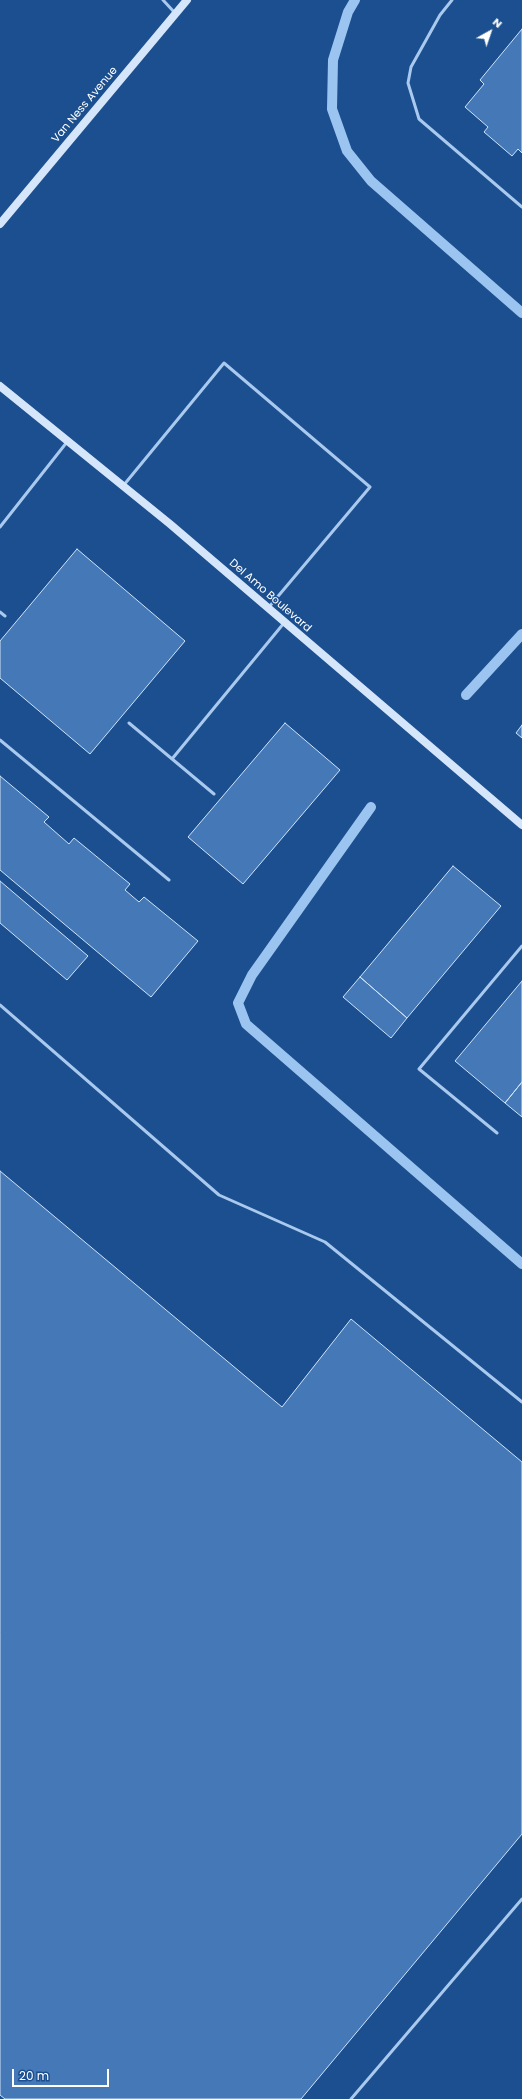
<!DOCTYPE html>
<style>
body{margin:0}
#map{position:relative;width:522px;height:2099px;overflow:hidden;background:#1b4f8f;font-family:Poppins,sans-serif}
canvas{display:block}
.north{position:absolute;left:470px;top:12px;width:40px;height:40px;-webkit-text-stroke:3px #1b4f8f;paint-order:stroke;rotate:40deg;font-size:11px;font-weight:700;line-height:16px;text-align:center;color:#fff}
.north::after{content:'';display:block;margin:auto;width:14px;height:18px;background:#fff;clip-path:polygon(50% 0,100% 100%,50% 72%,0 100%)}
.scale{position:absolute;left:12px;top:2069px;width:97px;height:18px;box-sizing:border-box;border:2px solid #fff;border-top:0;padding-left:5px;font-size:12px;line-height:14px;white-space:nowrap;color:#fff;-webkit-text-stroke:3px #1b4f8f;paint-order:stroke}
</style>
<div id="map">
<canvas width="522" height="2099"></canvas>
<div class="north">N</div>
<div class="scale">20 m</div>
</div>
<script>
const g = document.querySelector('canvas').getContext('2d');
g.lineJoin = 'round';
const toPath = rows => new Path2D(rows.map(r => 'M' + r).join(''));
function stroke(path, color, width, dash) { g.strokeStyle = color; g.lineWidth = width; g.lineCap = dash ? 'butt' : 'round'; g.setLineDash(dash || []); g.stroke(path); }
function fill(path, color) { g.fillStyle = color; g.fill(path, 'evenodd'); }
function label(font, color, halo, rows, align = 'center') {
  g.font = font + ' Poppins,sans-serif'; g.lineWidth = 3; g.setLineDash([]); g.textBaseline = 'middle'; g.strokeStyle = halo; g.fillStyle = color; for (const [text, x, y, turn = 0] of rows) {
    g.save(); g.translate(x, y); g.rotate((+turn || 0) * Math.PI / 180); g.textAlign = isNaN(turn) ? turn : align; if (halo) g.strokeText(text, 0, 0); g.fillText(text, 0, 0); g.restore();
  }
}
const stream = toPath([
 [355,0,348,12,333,60,332,109,347,151,371,181,522,313],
 [466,695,522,634],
 [371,807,252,975,238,1003,246,1024,522,1264]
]);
const building = toPath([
 [522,29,522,153,518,149,512,156,484,132,488,127,465,107,484,84,480,80,522,29],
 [77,549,185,641,90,754,0,678,0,641,77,549],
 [285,723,340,770,243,884,188,837,285,723],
 [522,725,522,738,516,733,522,725],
 [0,776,49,817,44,822,69,844,74,838,130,884,125,890,139,902,144,897,198,941,151,997,0,870,0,776],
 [453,866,501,906,407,1018,360,977,453,866],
 [0,881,88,956,67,980,0,923,0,881],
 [360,977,407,1018,391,1038,343,997,360,977],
 [522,981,522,1082,505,1103,455,1061,522,981],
 [522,1082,522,1117,505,1103,522,1082],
 [0,1171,282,1407,351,1319,522,1462,522,1834,301,2099,5,2099,0,2095,0,1171]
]);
const service = toPath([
 [163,0,175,13],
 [452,0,440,15,411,67,408,83,419,119,522,207],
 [123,486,224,363,370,487,269,607],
 [0,527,67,442],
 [0,612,5,616],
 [129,723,214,794],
 [0,740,169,880],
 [172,759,284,623],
 [0,1005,219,1195,325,1242,522,1402],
 [497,1133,419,1069,522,946],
 [351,2099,522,1899]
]);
const secondary = toPath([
 [0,224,187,0],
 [0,386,170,524,522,825]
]);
const streetNames = [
 ["Van Ness Avenue",85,105,-50],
 ["Del Amo Boulevard",270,596,41]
];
stroke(stream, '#9cc4f0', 10);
fill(building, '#4478b7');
stroke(building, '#cfe3fa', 1);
stroke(service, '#a9c9ee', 3);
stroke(secondary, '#d6e6fa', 8);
label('11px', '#fff', '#1b4f8f', streetNames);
</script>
